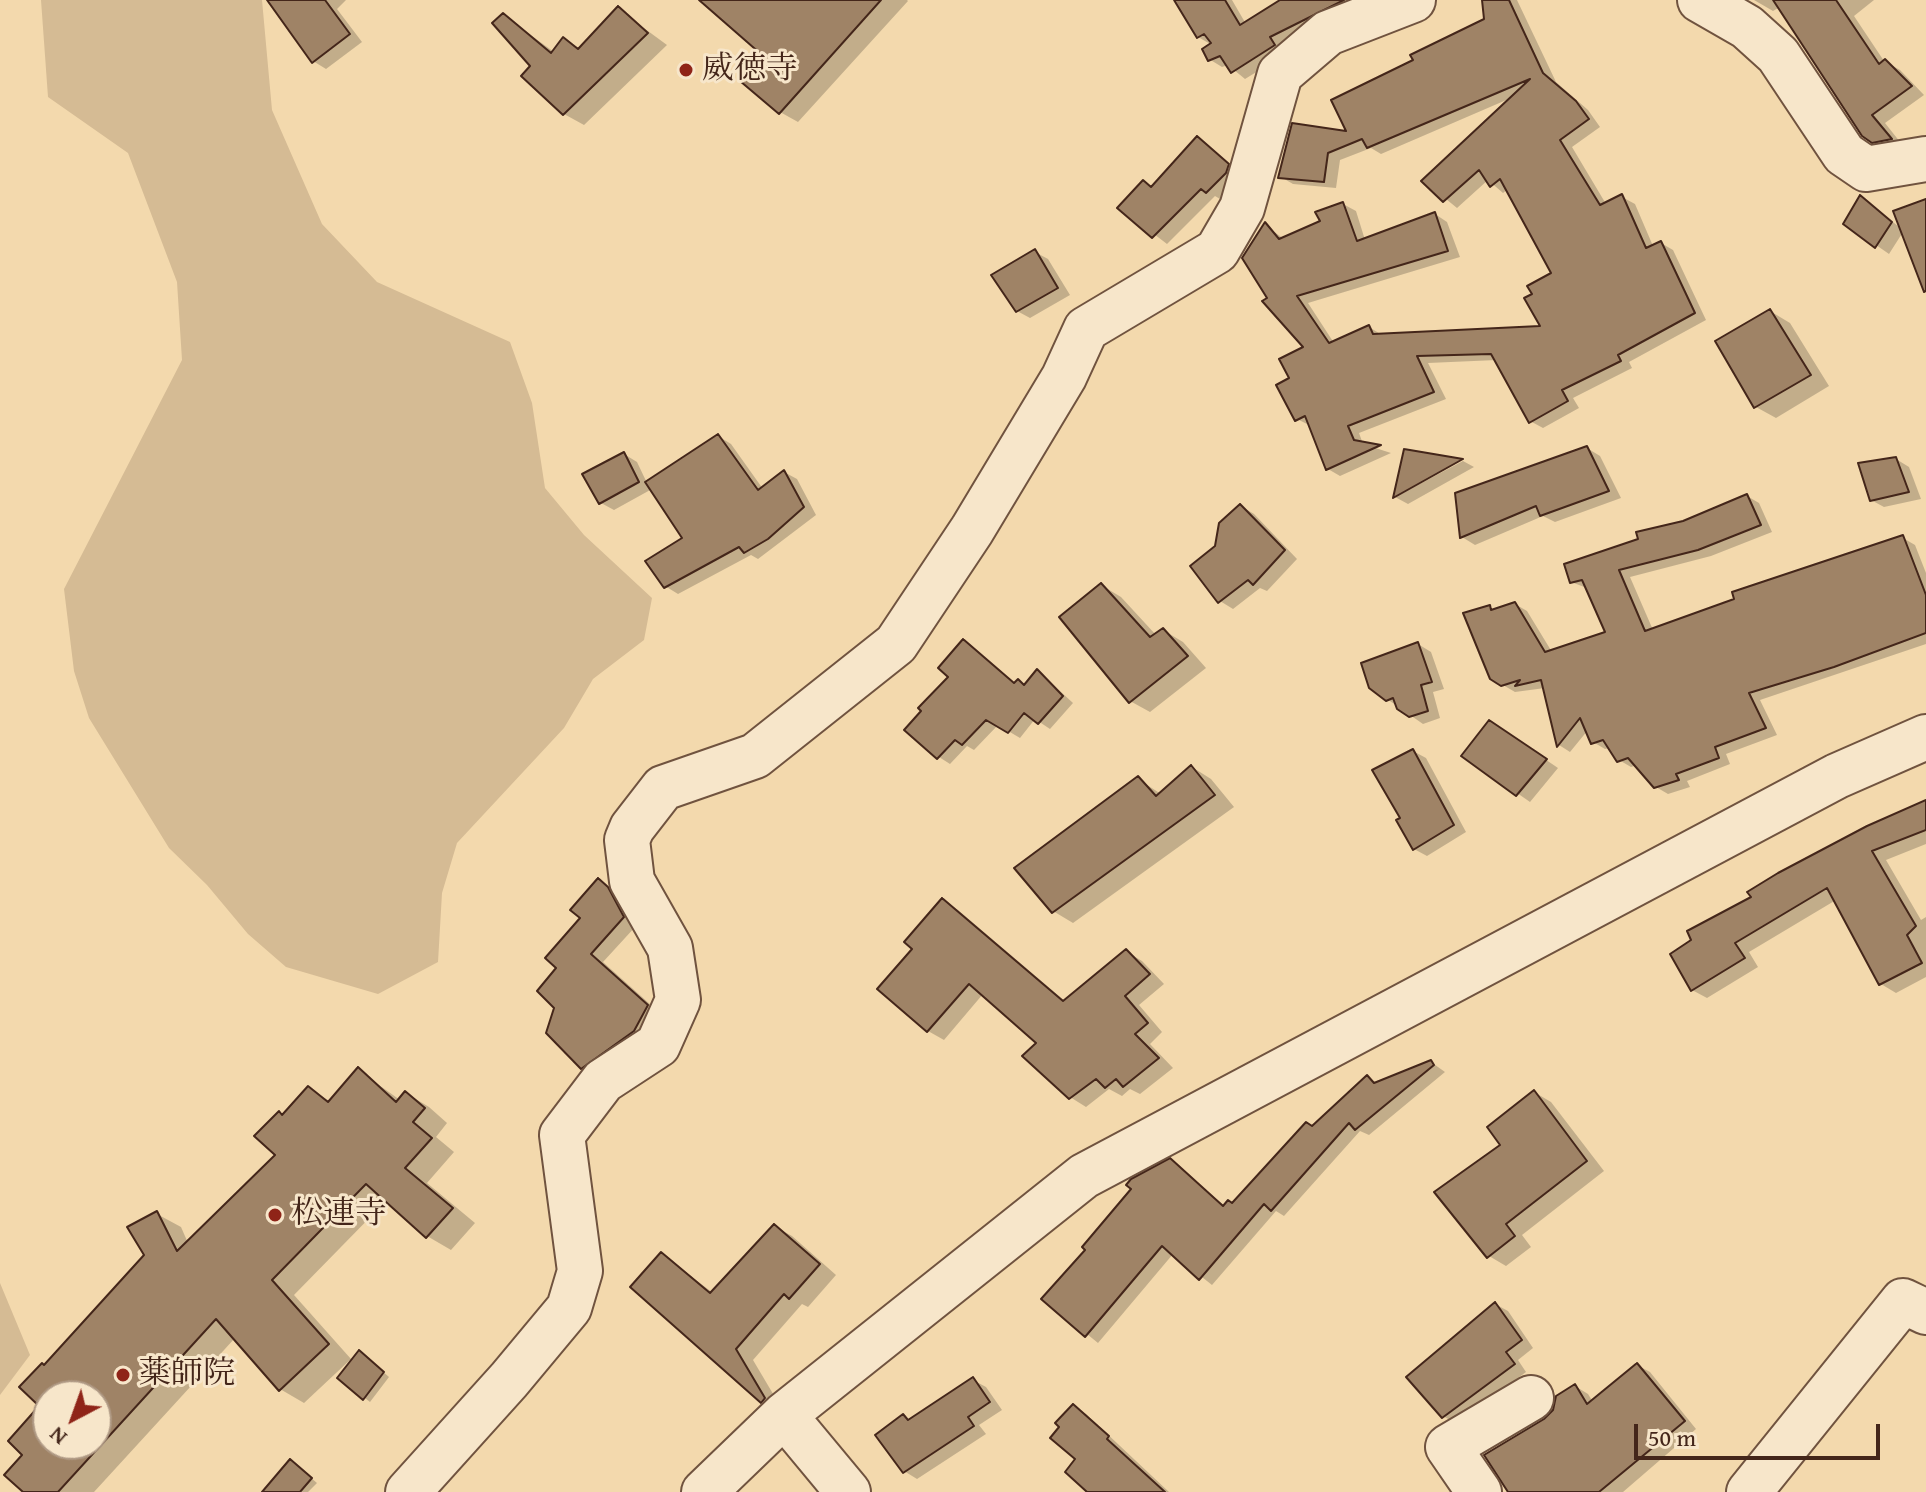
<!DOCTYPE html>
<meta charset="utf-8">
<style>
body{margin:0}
#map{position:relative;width:1926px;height:1492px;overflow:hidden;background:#f3d9ad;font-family:"Gentium Book Plus",serif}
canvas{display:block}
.north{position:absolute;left:32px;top:1380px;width:80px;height:80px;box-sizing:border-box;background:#f7e6ca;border:2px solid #af9984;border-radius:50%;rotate:221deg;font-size:22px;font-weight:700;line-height:32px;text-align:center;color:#44261a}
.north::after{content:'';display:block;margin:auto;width:28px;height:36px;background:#8f2418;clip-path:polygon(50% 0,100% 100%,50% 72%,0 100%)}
.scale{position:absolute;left:1634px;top:1424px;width:246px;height:36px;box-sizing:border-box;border:4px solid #44261a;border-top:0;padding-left:10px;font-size:24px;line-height:28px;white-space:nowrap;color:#44261a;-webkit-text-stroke:6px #f7e6ca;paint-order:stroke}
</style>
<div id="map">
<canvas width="1926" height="1492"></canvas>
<div class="north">N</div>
<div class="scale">50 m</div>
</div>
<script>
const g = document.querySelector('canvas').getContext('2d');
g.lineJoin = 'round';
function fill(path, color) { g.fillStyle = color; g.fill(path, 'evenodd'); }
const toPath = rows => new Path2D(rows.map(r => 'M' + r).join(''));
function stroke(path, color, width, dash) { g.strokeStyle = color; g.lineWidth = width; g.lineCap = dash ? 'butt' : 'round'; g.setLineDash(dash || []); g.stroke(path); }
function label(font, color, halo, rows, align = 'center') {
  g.font = font + ' "Gentium Book Plus","Noto Serif JP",serif'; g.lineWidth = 6; g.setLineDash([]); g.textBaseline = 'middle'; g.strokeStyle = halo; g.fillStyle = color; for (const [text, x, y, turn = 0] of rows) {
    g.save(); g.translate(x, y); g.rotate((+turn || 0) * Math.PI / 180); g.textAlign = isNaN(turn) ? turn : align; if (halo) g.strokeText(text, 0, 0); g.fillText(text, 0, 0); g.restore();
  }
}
const green = toPath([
 [41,0,262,0,272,110,322,224,377,282,510,342,532,403,545,488,584,535,652,598,644,640,593,679,564,728,457,843,442,893,438,962,378,994,286,967,248,934,207,885,169,848,89,718,74,671,64,589,182,360,177,282,128,153,48,97],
 [0,1283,30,1355,0,1395]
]);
const shadow = toPath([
 [287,0,346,0,337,9,362,42,326,69,313,61],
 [707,0,907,0,908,1,798,122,780,112,765,55],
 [1176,0,1232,0,1246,24,1284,0,1374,0,1245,79,1228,65,1222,67,1209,59,1212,45,1198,37],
 [1484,0,1517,0,1556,82,1588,110,1600,127,1572,147,1606,204,1622,197,1635,204,1653,246,1661,243,1673,250,1706,320,1629,362,1632,368,1573,398,1579,408,1543,428,1530,421,1497,360,1428,363,1446,399,1359,433,1363,444,1391,453,1340,476,1328,469,1311,426,1297,419,1291,378,1306,348,1270,299,1265,225,1284,239,1322,222,1343,204,1356,211,1365,240,1435,214,1447,222,1460,257,1308,303,1334,343,1369,327,1382,335,1543,328,1553,274,1508,189,1503,193,1488,180,1457,208,1424,181,1511,98,1381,154,1371,148,1340,160,1336,188,1293,184,1281,177,1349,133,1415,61,1486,21],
 [1754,0,1874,0,1854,16,1884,61,1900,70,1924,95,1885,123,1904,147,1888,150,1873,141,1780,7,1773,11],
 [618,9,667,45,584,125,564,114,503,15,554,52,564,40,581,49],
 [1198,139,1241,173,1239,181,1220,199,1215,196,1167,244,1120,208,1143,182,1153,188],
 [1861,198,1902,229,1926,201,1926,267,1903,232,1889,254,1846,224],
 [1035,252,1048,259,1070,295,1030,318,1017,311],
 [1770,311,1790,323,1829,386,1776,418,1756,407,1718,341],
 [718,436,731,444,763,489,784,472,797,479,816,515,758,559,751,555,678,594,665,586,685,538,652,489,614,510,601,503,624,454,637,462,647,483],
 [1587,448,1600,456,1621,498,1555,522,1543,516,1475,545,1462,537,1457,495],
 [1896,459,1909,467,1921,499,1884,507,1871,500],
 [1463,461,1474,467,1408,504,1395,497],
 [1747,496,1759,503,1772,532,1711,556,1630,577,1653,630,1903,538,1915,545,1926,573,1926,644,1760,700,1777,735,1726,754,1730,764,1687,781,1690,787,1668,794,1656,787,1637,765,1631,767,1619,760,1610,748,1605,749,1593,742,1588,730,1570,752,1559,745,1545,688,1515,692,1491,678,1489,607,1495,611,1515,604,1527,611,1552,652,1608,633,1587,588,1571,582,1684,522],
 [1241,506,1254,514,1297,559,1267,591,1260,588,1233,609,1220,601,1217,548],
 [1101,585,1121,597,1156,635,1163,630,1183,642,1206,668,1150,712,1130,701],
 [964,642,1016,684,1018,681,1026,686,1038,671,1073,703,1050,729,1035,719,1020,738,998,725,974,750,967,746,950,764,939,757,950,677],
 [1418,644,1431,652,1444,689,1433,692,1440,718,1423,724,1387,699],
 [1502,730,1558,768,1530,802,1464,756],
 [1413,751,1426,758,1466,832,1427,856,1414,849,1403,818],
 [1192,767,1211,779,1234,807,1073,923,1053,911,1138,779,1161,794],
 [1926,803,1926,844,1886,860,1921,920,1926,917,1926,977,1896,993,1881,984,1836,900,1749,952,1758,967,1707,998,1692,990,1672,955],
 [598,881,621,897,636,926,603,962,661,1014,595,1075,582,1067,556,1008,559,967],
 [943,901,958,910,1066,1002,1127,952,1142,961,1164,984,1139,1005,1162,1032,1150,1044,1173,1068,1140,1094,1130,1089,1122,1096,1109,1089,1086,1107,1070,1097,1039,1043,983,994,944,1040,928,1031,915,948],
 [1431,1062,1445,1072,1369,1135,1360,1131,1284,1216,1276,1211,1212,1285,1173,1254,1098,1343,1044,1299,1170,1161,1225,1206,1233,1205,1367,1078,1377,1084],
 [358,1070,400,1100,406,1093,429,1107,447,1123,436,1137,454,1152,427,1183,475,1223,451,1250,427,1236,387,1200,294,1295,351,1359,304,1403,280,1389,235,1338,94,1492,26,1492,25,1454,42,1406,45,1367,147,1256,157,1214,181,1227,188,1243,278,1155,284,1116,308,1088,331,1102],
 [48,1396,96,1396,96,1444,48,1444],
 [1534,1092,1551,1102,1604,1171,1522,1235,1531,1247,1506,1266,1489,1256,1503,1145],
 [774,1226,792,1236,836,1275,808,1307,802,1304,753,1360,782,1409,780,1411,762,1401,662,1254,713,1293],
 [1495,1304,1508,1311,1533,1348,1518,1360,1526,1372,1457,1424,1443,1416],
 [365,1356,389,1377,370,1402,340,1378],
 [1637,1365,1650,1372,1696,1429,1623,1492,1511,1492,1546,1421,1575,1386,1588,1394,1593,1402],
 [973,1380,986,1387,1002,1410,979,1425,986,1434,917,1479,904,1471,904,1417,910,1421],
 [1073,1407,1086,1414,1169,1492,1090,1492,1078,1459],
 [296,1465,317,1483,308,1492,281,1492]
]);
const building = toPath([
 [267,0,325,0,350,34,312,63,267,0],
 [699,0,881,0,779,114,740,81,762,55,699,0],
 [1174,0,1225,0,1240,25,1280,0,1344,0,1270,37,1275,45,1231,73,1220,56,1208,61,1202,49,1211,43,1204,34,1197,38,1174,0],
 [1482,0,1509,0,1543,73,1576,101,1589,119,1560,140,1600,205,1622,194,1646,248,1661,241,1695,313,1618,355,1621,361,1562,390,1568,401,1529,423,1491,354,1417,356,1434,392,1348,426,1354,440,1381,445,1326,470,1305,416,1295,421,1276,385,1289,378,1279,359,1303,347,1262,301,1267,298,1242,258,1265,222,1279,239,1320,221,1315,212,1343,202,1357,241,1435,212,1448,251,1297,296,1329,343,1369,325,1373,334,1540,326,1524,298,1532,294,1527,286,1551,273,1500,179,1490,187,1479,170,1443,202,1421,181,1530,79,1367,148,1362,139,1328,153,1324,182,1278,178,1292,123,1346,131,1331,100,1413,60,1410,55,1484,19,1482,0],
 [1773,0,1836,0,1879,64,1885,59,1912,86,1872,115,1892,139,1872,143,1862,136,1773,0],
 [618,6,648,33,563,115,521,76,530,66,492,23,503,13,551,53,563,37,578,49,618,6],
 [1197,136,1229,164,1226,173,1206,193,1201,189,1152,238,1117,208,1143,180,1151,187,1197,136],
 [1860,195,1892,222,1875,248,1843,224,1860,195],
 [1926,199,1926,291,1924,292,1893,211,1926,199],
 [1035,249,1058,288,1016,312,991,275,1035,249],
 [1770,309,1811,375,1754,408,1715,341,1770,309],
 [718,434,758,490,784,470,804,507,768,539,744,553,739,547,664,588,645,561,682,538,645,482,718,434],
 [1587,446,1609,491,1540,516,1536,506,1460,538,1455,493,1587,446],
 [1404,449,1463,459,1393,498,1404,449],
 [624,452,639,482,599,504,582,474,624,452],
 [1896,457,1909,492,1870,501,1858,463,1896,457],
 [1747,494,1761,525,1698,550,1619,570,1645,631,1734,599,1732,592,1903,535,1926,595,1926,633,1834,667,1749,693,1766,728,1715,747,1719,758,1676,774,1679,780,1654,788,1628,758,1617,762,1603,740,1591,744,1580,718,1557,747,1541,680,1515,686,1520,680,1501,686,1490,679,1463,613,1490,605,1491,610,1515,602,1545,652,1605,632,1582,580,1570,583,1564,564,1638,539,1636,532,1683,521,1747,494],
 [1240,504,1285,550,1253,585,1248,580,1218,603,1190,566,1215,546,1219,523,1240,504],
 [1101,583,1150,637,1163,628,1188,656,1129,703,1059,617,1101,583],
 [963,639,1014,683,1018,679,1024,685,1037,669,1063,696,1038,724,1024,713,1008,733,986,720,962,745,955,740,937,759,904,730,921,711,918,708,948,677,938,668,963,639],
 [1418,642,1432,682,1421,685,1428,711,1409,717,1397,709,1393,698,1386,701,1369,688,1361,663,1418,642],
 [1489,720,1547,759,1516,796,1461,756,1489,720],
 [1413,749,1454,825,1413,850,1396,820,1400,818,1372,770,1413,749],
 [1191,765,1215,795,1052,913,1014,868,1138,776,1156,796,1191,765],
 [1926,800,1926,830,1872,851,1916,926,1907,935,1922,963,1879,985,1827,888,1735,943,1745,958,1691,991,1670,954,1691,940,1687,931,1751,897,1747,892,1778,873,1867,826,1926,800],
 [598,878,608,887,624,917,591,954,648,1005,634,1031,581,1069,546,1033,554,1008,537,991,556,968,545,958,580,918,570,910,598,878],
 [942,898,1063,1001,1126,949,1150,974,1125,996,1148,1023,1135,1034,1159,1058,1123,1087,1116,1079,1105,1088,1096,1079,1069,1099,1022,1056,1036,1043,969,984,927,1032,877,989,912,949,904,942,942,898],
 [1431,1060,1434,1065,1355,1130,1349,1123,1271,1211,1264,1204,1199,1280,1162,1246,1085,1337,1041,1299,1085,1250,1082,1247,1131,1189,1126,1185,1131,1179,1170,1158,1223,1206,1228,1200,1232,1203,1306,1122,1312,1126,1367,1075,1374,1083,1431,1060],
 [358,1067,396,1102,405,1091,425,1108,413,1122,432,1138,405,1168,453,1208,426,1238,366,1184,272,1280,329,1344,279,1391,216,1319,58,1492,23,1492,4,1475,22,1455,8,1441,39,1406,19,1387,42,1363,44,1365,144,1255,127,1227,157,1211,177,1251,275,1155,254,1136,279,1111,282,1115,308,1086,328,1102,358,1067],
 [48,1396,96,1396,96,1444,48,1444,48,1396],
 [1534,1090,1587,1161,1506,1224,1515,1236,1487,1258,1434,1192,1500,1145,1487,1127,1534,1090],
 [774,1224,820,1264,789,1299,784,1294,736,1349,765,1398,761,1403,630,1287,661,1252,710,1293,774,1224],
 [1495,1302,1522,1340,1506,1352,1515,1364,1442,1418,1406,1377,1495,1302],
 [359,1350,384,1372,363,1400,337,1378,359,1350],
 [1637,1363,1685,1421,1599,1492,1508,1492,1484,1455,1544,1419,1553,1410,1556,1396,1575,1384,1587,1404,1637,1363],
 [973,1377,990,1402,968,1417,974,1426,903,1473,875,1435,903,1414,908,1420,973,1377],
 [1073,1404,1109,1436,1107,1439,1165,1492,1087,1492,1065,1472,1075,1459,1050,1438,1059,1427,1055,1423,1073,1404],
 [290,1459,312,1478,300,1492,262,1492,290,1459]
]);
const minor = toPath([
 [1700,0,1747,27,1778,55,1844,154,1866,169,1926,159],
 [784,1415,848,1492],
 [408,1492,509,1380,569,1308,580,1271,562,1135,603,1081,658,1045,678,1000,670,948,632,881,627,840,632,828,663,788,755,756,896,644,972,530,1064,377,1086,329,1217,251,1242,208,1280,74,1328,33,1413,0],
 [704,1492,784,1415,1084,1176,1837,776,1926,737],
 [1479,1492,1448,1447,1531,1398],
 [1749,1492,1903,1301,1926,1312]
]);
const markers = [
 [686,70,8,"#8f2418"],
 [275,1215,8,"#8f2418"],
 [123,1375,8,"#8f2418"]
];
const poiNames = [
 ["威徳寺",702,70],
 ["松連寺",291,1215],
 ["薬師院",139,1375]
];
fill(green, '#d5bb94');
fill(shadow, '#0003');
fill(building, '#9f8366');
stroke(building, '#44261a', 2);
stroke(minor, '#70533f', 48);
stroke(minor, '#f7e6ca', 44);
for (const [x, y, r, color] of markers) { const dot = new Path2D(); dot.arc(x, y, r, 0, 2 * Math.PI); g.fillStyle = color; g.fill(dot); stroke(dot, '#f7e6ca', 3); }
label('32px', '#44261a', '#f7e6ca', poiNames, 'left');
</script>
